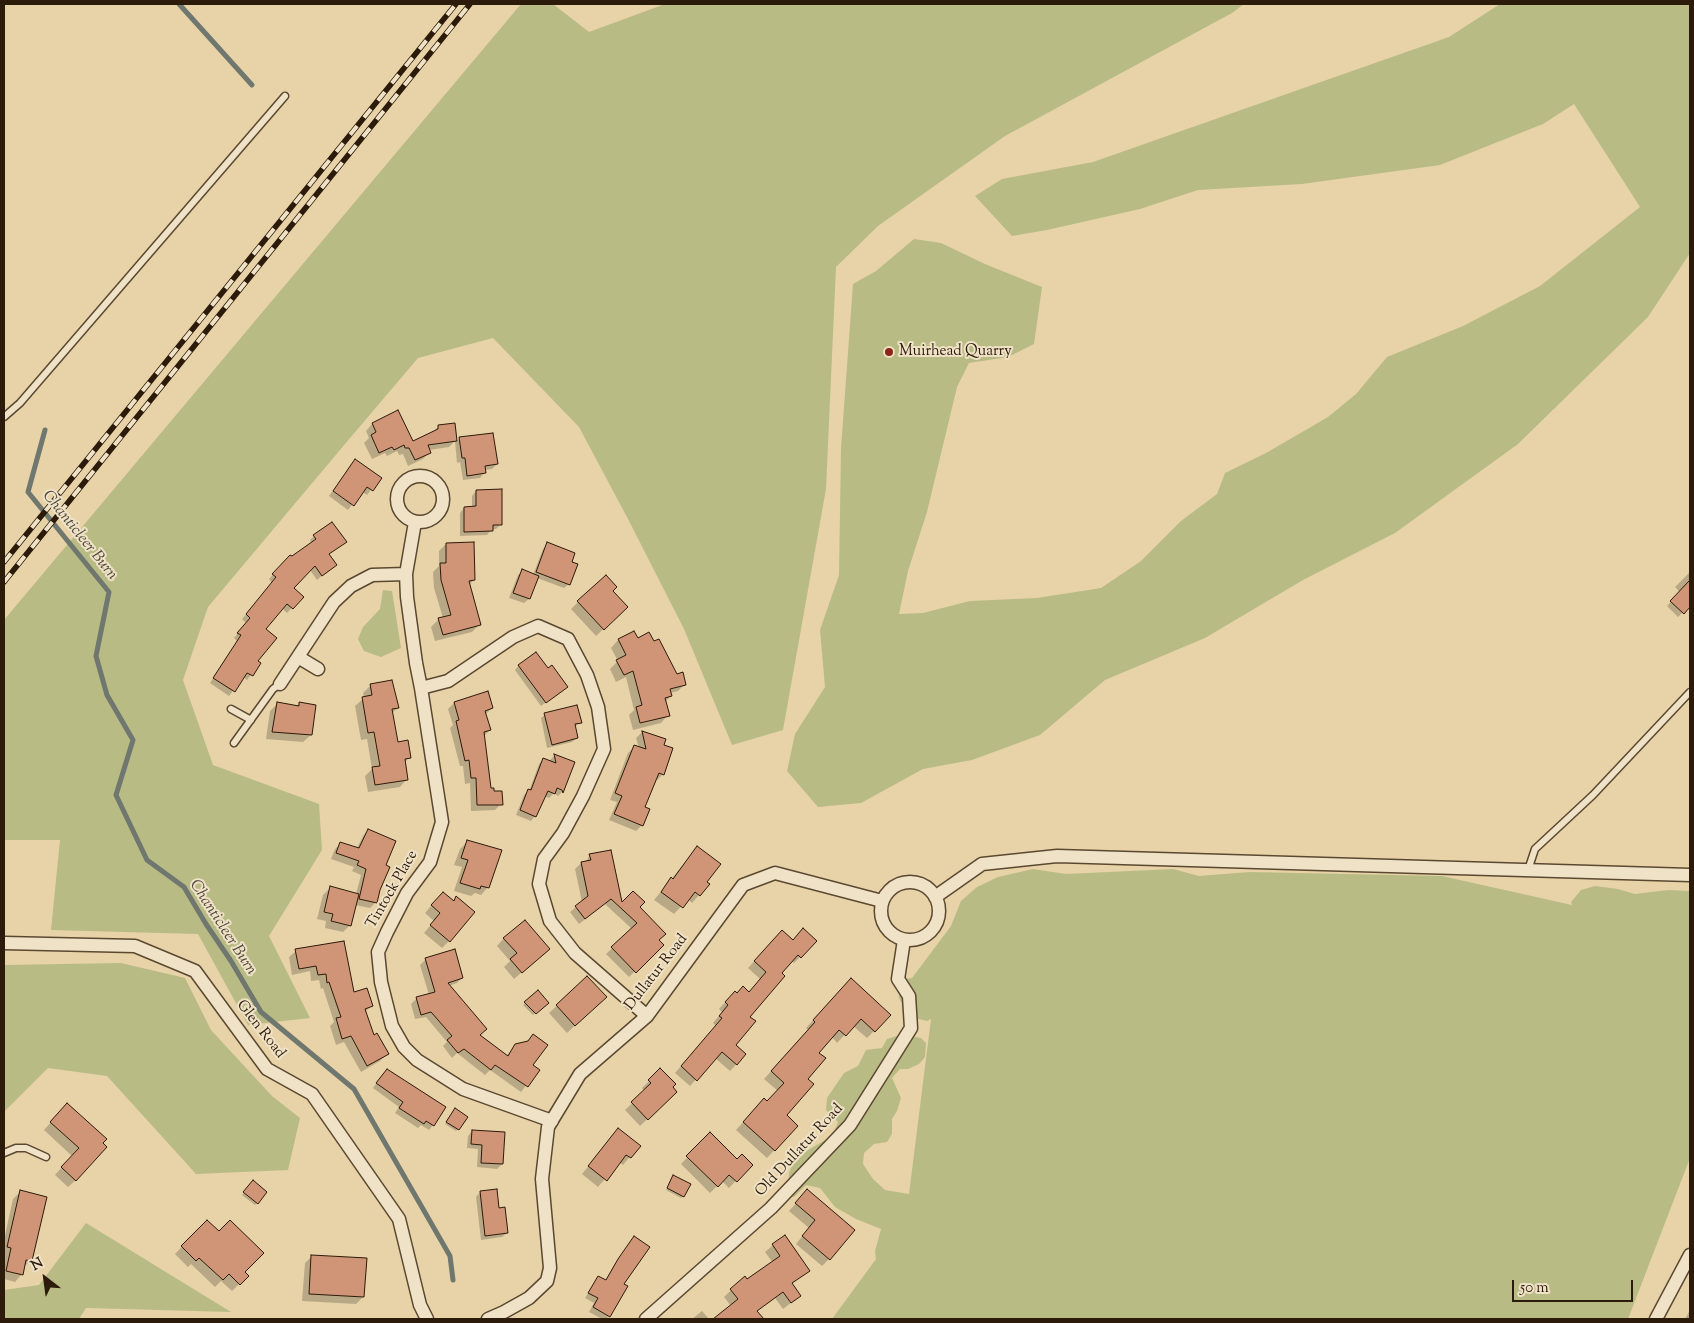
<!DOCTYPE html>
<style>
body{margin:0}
#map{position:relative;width:1694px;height:1323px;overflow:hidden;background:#e7d3a7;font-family:"Sorts Mill Goudy",serif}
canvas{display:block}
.frame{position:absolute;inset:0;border:5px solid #2c1a0a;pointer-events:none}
.north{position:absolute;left:20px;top:1253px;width:50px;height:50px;-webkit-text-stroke:4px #efe2c6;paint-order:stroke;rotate:330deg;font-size:14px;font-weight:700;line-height:20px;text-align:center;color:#2c1a0a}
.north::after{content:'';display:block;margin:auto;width:18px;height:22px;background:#2c1a0a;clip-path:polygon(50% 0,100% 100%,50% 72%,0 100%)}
.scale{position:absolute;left:1512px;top:1280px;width:121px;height:22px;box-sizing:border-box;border:2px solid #2c1a0a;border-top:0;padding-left:6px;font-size:15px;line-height:18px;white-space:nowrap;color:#2c1a0a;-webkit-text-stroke:4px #efe2c6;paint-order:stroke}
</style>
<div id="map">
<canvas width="1694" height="1323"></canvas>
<div class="frame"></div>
<div class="north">N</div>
<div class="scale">50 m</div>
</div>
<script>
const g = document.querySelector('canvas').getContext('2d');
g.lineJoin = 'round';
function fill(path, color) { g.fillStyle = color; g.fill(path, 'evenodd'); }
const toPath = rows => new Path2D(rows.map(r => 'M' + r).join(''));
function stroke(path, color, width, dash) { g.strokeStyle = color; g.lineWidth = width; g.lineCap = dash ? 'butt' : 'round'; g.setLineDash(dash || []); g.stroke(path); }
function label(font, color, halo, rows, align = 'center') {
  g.font = font + ' "Sorts Mill Goudy",serif'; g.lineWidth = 4; g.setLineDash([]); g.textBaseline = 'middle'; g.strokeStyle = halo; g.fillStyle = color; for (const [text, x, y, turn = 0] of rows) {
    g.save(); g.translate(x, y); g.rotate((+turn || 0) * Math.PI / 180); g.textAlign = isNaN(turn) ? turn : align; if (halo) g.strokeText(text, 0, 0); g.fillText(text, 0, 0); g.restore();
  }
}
const green = toPath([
 [521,4,553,4,589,32,665,4,1244,4,1232,13,1005,136,878,226,836,267,826,489,783,730,732,745,684,629,628,519,579,427,493,338,418,358,345,444,208,607,183,680,213,765,319,804,322,850,269,936,310,1018,248,1025,198,934,51,930,60,840,4,840,4,620],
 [1500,4,1690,4,1690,253,1648,317,1518,444,1395,533,1303,580,1205,638,1105,680,1040,735,972,760,923,769,861,803,818,807,787,771,795,734,825,687,820,630,839,575,841,448,853,284,876,271,914,239,941,243,985,264,1042,287,1034,344,1008,357,969,363,957,387,927,512,908,571,899,614,923,613,970,601,1037,598,1101,588,1141,561,1181,521,1217,494,1225,473,1266,453,1328,417,1356,394,1387,357,1463,326,1540,286,1640,207,1574,104,1543,124,1440,165,1302,184,1198,190,1140,209,1047,230,1012,236,975,196,1002,179,1093,162,1449,37],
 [383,590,392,591,401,648,381,657,364,651,358,639,363,627,380,609],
 [1033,869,1066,874,1173,869,1199,876,1250,872,1442,876,1572,905,1571,902,1581,890,1595,886,1618,889,1635,894,1668,890,1690,891,1690,1158,1628,1319,832,1319,876,1259,875,1251,881,1229,856,1219,835,1207,820,1188,806,1185,794,1197,788,1196,789,1173,792,1165,808,1150,832,1136,838,1122,826,1110,827,1098,844,1073,858,1066,866,1050,882,1048,887,1039,903,1034,921,1038,926,1043,925,1057,919,1064,908,1069,900,1069,892,1078,901,1098,897,1111,892,1119,892,1134,887,1142,874,1144,864,1153,863,1164,873,1179,885,1190,909,1194,931,1019,927,1021,915,1018,905,1009,899,998,898,985,905,979,912,978,951,926,961,901,977,887,998,877],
 [121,963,185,978,211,1030,272,1096,300,1118,288,1170,196,1174,107,1076,48,1068,4,1112,4,965],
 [86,1223,231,1312,86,1308,79,1319,4,1319,4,1290,39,1285]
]);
const shadow = toPath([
 [398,412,412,443,431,433,438,427,454,424,456,442,460,438,497,464,492,469,484,470,484,473,480,478,463,480,460,462,457,463,455,441,449,447,429,450,430,452,423,459,408,466,403,454,399,455,397,451,387,456,385,453,372,459,364,443,369,438,366,431,372,424],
 [351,465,380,478,367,495,362,492,348,510,329,496],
 [476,491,501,524,496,529,492,529,487,535,460,536,460,513,464,508,472,508,472,496],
 [314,536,345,542,328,555,335,565,317,580,310,570,293,588,302,597,287,613,282,608,265,629,256,661,260,663,247,680,243,677,229,696,210,683,237,641,234,638,246,623,242,619,272,583,269,579,290,556,292,558,312,544,310,540],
 [446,544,474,580,469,585,480,624,472,632,435,641,431,627,439,619,443,618,434,588,433,572,439,566,439,551],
 [547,544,570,563,569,584,564,588,537,578,529,599,524,603,509,598,518,575,523,571,533,575,543,549],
 [1690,572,1690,605,1678,617,1667,606,1680,592,1675,587],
 [578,602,619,614,596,636,571,609],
 [633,633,637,640,685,684,678,691,670,693,671,696,665,702,668,715,661,723,633,730,629,715,634,710,626,677,616,682,610,669,618,661,611,648,618,640],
 [519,665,562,691,541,706,515,670],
 [371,685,398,708,391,714,397,743,410,757,404,763,407,779,400,787,368,792,365,776,372,769,367,739,361,740,355,706,364,698,363,693],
 [300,703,311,735,303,742,266,739,270,711,277,704,296,706],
 [454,703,492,708,485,715,490,730,484,736,490,789,501,804,495,810,471,811,470,783,465,784,463,766,460,766,450,728,453,725,448,709],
 [546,714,580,722,575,727,577,738,572,742,547,748,541,718],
 [642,732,664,740,662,746,663,774,657,780,655,779,643,808,642,825,636,831,609,820,617,802,610,800,628,753,634,747,639,748,636,738],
 [554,756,573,763,562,792,558,796,554,793,549,798,544,796,535,816,531,821,516,815,524,795,529,791,539,764,543,760,550,762,550,760],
 [368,830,384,866,375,903,370,908,355,905,350,925,343,932,325,928,326,921,317,919,323,895,330,888,356,894,361,875,352,871,354,867,331,859,335,849,341,843,357,848,363,836],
 [467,842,488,887,481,895,475,893,471,896,454,891,462,867,454,865,460,849],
 [697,848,706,883,699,895,692,903,688,899,674,914,654,900],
 [590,855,621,905,638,907,658,940,662,945,629,977,606,954,632,929,605,904,579,924,570,912,582,902,575,869,581,863,585,863],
 [456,898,449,941,442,948,424,933,434,921,425,913,436,900,452,901],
 [504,938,541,956,514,979,504,967,510,961,497,946],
 [776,938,793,941,800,957,794,963,791,961,749,1017,734,1046,745,1055,730,1071,715,1058,690,1086,675,1073,716,1026,713,1023,722,1012,719,1009,728,999,736,994,749,993,760,979,748,968],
 [296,951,353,994,371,1006,365,1012,373,1037,387,1054,380,1061,361,1072,344,1042,336,1045,330,1026,334,1022,323,988,321,989,319,980,311,981,310,971,292,975,289,957],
 [426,959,462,978,457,983,449,986,479,1035,506,1056,516,1045,527,1041,533,1036,532,1066,538,1070,521,1092,490,1070,485,1075,457,1053,452,1058,443,1046,447,1042,426,1017,415,1019,411,1004,417,998,429,995,420,965],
 [587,978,598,1004,567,1033,549,1013],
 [843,987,874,1031,867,1038,853,1026,837,1043,832,1037,818,1053,806,1079,785,1115,797,1126,767,1158,736,1130,757,1107,767,1102,778,1091,764,1079,808,1030,806,1028],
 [538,992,547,1003,533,1015,523,1005],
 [660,1070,676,1092,640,1126,625,1110,645,1091,642,1088],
 [382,1075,433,1125,429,1130,421,1125,418,1128,395,1113,399,1107,373,1088],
 [60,1112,105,1139,76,1180,68,1187,55,1175,72,1156,44,1130],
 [453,1112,458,1129,456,1131,445,1124],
 [618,1130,639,1146,623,1165,619,1162,598,1187,582,1174],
 [472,1131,502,1164,497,1169,477,1167,478,1149,467,1148,468,1136],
 [710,1134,737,1161,751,1165,729,1188,722,1181,710,1193,681,1164],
 [671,1178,683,1196,681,1198,666,1190],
 [251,1184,257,1203,255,1205,242,1195],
 [807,1191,829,1259,822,1266,796,1244,809,1228,789,1211],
 [20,1192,31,1260,23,1268,22,1274,15,1282,4,1279,4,1240,13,1199],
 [480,1192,498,1209,507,1233,502,1237,481,1240,476,1197],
 [207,1221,247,1276,232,1291,221,1281,215,1287,191,1264,188,1267,175,1254],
 [784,1236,808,1271,792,1284,800,1296,783,1309,775,1298,756,1312,762,1319,715,1319,731,1306,724,1297,731,1290,747,1281,773,1263,765,1252],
 [634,1238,623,1284,609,1316,606,1319,602,1319,589,1312,594,1303,585,1298,598,1277,605,1281,614,1265],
 [312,1256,363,1297,356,1304,302,1301,305,1263],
 [1690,1310,1690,1319,1685,1319],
 [702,1311,709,1319,692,1319]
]);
const stream = toPath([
 [179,4,252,85],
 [45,430,28,492,109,592,96,656,107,695,133,740,116,795,147,860,184,887,206,924,231,961,261,1012,354,1089,450,1256,453,1280]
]);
const building = toPath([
 [398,410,413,441,438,429,438,425,455,423,457,441,428,445,431,453,415,460,409,448,405,448,404,445,394,450,392,447,379,453,371,435,376,432,372,423,398,410],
 [493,433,498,464,485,466,486,473,467,476,465,458,462,458,459,437,493,433],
 [355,459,382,478,373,491,367,487,354,506,333,491,355,459],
 [502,489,502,525,493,525,493,531,464,532,464,507,476,506,476,490,502,489],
 [332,522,347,542,329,554,337,565,322,576,315,566,294,588,304,597,293,609,287,604,266,629,277,638,258,661,261,663,253,676,247,673,235,692,213,678,241,635,237,633,250,618,246,614,276,577,272,574,290,555,292,556,316,539,313,535,332,522],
 [474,542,475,580,469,581,481,625,443,635,438,618,451,615,441,580,440,563,446,563,446,543,474,542],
 [547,542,575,553,572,562,578,564,570,585,536,572,547,542],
 [522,569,539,576,530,599,513,593,522,569],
 [606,575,617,587,613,591,628,607,604,630,577,601,606,575],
 [1690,580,1690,607,1684,614,1670,601,1690,580],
 [634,631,638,638,649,632,654,641,659,639,677,674,683,672,686,685,670,689,672,696,665,698,670,716,640,723,636,707,642,705,633,671,624,675,616,660,626,655,618,639,634,631],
 [536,652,548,668,552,665,568,687,546,703,518,665,536,652],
 [392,680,399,708,392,709,398,742,408,740,411,758,405,759,408,780,375,785,372,767,380,766,374,732,368,733,362,697,372,695,370,684,392,680],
 [488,691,493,708,485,711,491,730,484,732,491,788,494,788,494,791,502,791,503,805,477,805,476,778,471,778,469,760,465,761,456,721,459,720,454,702,488,691],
 [277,702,299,706,299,702,316,705,312,735,272,732,277,702],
 [577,705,582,723,575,724,578,738,552,745,544,713,577,705],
 [642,731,666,739,664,745,673,748,664,775,659,773,645,807,650,809,643,826,614,814,622,796,615,793,634,745,646,749,642,731],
 [554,754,575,762,563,793,562,790,557,788,555,794,548,791,536,817,520,810,528,789,531,790,543,758,556,763,554,754],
 [368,829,396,841,386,865,390,867,380,890,377,903,359,899,366,869,357,865,359,861,336,853,340,842,359,848,368,829],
 [467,840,502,850,489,888,481,886,480,889,460,883,468,860,461,858,467,840],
 [697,846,721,864,707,882,710,884,700,896,695,892,683,908,661,892,671,877,673,879,697,846],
 [611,850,622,902,633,891,645,902,640,907,666,934,659,940,664,945,636,973,611,947,637,923,611,899,585,919,575,906,588,896,581,862,591,860,589,854,611,850],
 [330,886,359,894,351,926,331,921,333,914,324,912,330,886],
 [443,892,454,901,456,896,475,912,450,942,430,925,440,913,431,905,443,892],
 [525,920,550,949,522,973,510,959,517,953,503,938,525,920],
 [803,928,817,941,801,958,798,955,782,973,785,976,750,1017,756,1021,736,1045,746,1054,737,1065,722,1052,697,1081,681,1066,722,1018,719,1016,728,1005,725,1002,735,991,737,993,743,986,749,992,766,972,754,961,782,930,793,940,803,928],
 [344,941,354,992,367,988,373,1006,365,1009,374,1035,377,1033,389,1054,367,1066,351,1036,342,1039,336,1018,341,1017,329,982,327,983,326,974,318,975,316,966,299,969,295,949,344,941],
 [455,949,463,978,448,983,487,1029,480,1035,508,1056,515,1044,528,1041,533,1034,548,1045,533,1065,540,1070,528,1087,495,1065,491,1070,464,1049,458,1053,447,1040,452,1036,431,1012,421,1015,416,997,435,992,425,958,455,949],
 [587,976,607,997,575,1026,556,1005,587,976],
 [851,978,891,1015,875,1032,861,1019,846,1036,839,1030,819,1053,826,1058,808,1079,814,1084,787,1115,798,1126,775,1151,743,1122,764,1098,767,1101,784,1083,771,1071,815,1022,813,1020,851,978],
 [538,990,549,1003,536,1014,524,1002,538,990],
 [660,1068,676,1084,673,1087,677,1092,648,1120,631,1102,651,1083,648,1080,660,1068],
 [387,1069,446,1107,434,1126,426,1121,424,1124,399,1108,403,1102,376,1083,387,1069],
 [67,1103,107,1139,103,1143,107,1147,76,1181,61,1167,79,1148,50,1122,67,1103],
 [455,1108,468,1117,459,1130,446,1122,455,1108],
 [618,1128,641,1146,631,1158,626,1155,607,1181,588,1166,618,1128],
 [472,1130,505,1132,503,1164,481,1163,482,1145,471,1144,472,1130],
 [710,1132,737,1159,742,1154,753,1165,737,1182,729,1175,718,1187,686,1156,710,1132],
 [673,1175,691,1184,684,1197,667,1188,673,1175],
 [253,1180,267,1192,258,1204,243,1192,253,1180],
 [497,1189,499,1208,505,1207,508,1233,485,1236,480,1191,497,1189],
 [807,1189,855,1230,830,1260,802,1236,815,1220,795,1203,807,1189],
 [20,1190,47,1197,32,1261,26,1260,23,1275,6,1271,11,1248,7,1247,20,1190],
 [207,1220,219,1231,230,1220,264,1253,245,1272,249,1276,240,1285,229,1274,223,1280,199,1258,196,1261,181,1246,207,1220],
 [785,1235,810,1271,792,1283,801,1296,791,1303,783,1292,757,1311,764,1319,713,1319,738,1299,730,1289,745,1276,747,1279,780,1256,772,1244,785,1235],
 [634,1236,650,1247,624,1284,628,1286,610,1317,593,1307,598,1298,588,1293,598,1276,606,1280,618,1259,634,1236],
 [311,1255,367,1258,364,1297,309,1294,311,1255]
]);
const lane = toPath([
 [4,417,20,403,285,96],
 [231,709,251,720],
 [234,743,273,689,280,684],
 [1528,870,1535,849,1593,795,1690,692],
 [4,1153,16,1148,26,1148,46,1157]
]);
const street = toPath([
 '397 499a23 23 0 1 1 46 0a23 23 0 1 1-46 0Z',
 [415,522,406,574,407,597,416,663,421,688,442,822,430,862,407,893,387,932,378,952,381,982,392,1026,404,1047,417,1060,463,1089,552,1121],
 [298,657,318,669],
 [280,684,334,602,351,586,372,575,406,574],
 [421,688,448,681,513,637,538,626,568,639,587,675,598,707,604,749,583,796,563,833,544,859,539,884,550,921,575,953,647,1016],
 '881 911a29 29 0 1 1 58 0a29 29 0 1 1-58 0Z',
 [935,897,982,864,1057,856,1690,875],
 [4,943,135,946,195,971,267,1069,312,1094,399,1219,420,1305,427,1319],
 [488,1319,504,1312,529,1298,547,1281,550,1268,542,1179,548,1127,580,1074,647,1016,743,885,775,873,882,901],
 [646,1319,771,1208,850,1125,911,1028,909,996,898,979,904,940],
 [1656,1319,1690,1255]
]);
const rail = toPath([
 [4,562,456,4],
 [4,582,470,4]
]);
const markers = [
 [889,352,5,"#8f2418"]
];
const poiNames = [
 ["Muirhead Quarry",899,352]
];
const streetNames = [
 ["Tintock Place",393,890,-60],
 ["Dullatur Road",657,973,-52],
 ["Glen Road",260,1030,52],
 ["Old Dullatur Road",800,1151,-47]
];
const waterNames = [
 ["Chanticleer Burn",79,536,51],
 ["Chanticleer Burn",222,928,57]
];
fill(green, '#b9bb85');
fill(shadow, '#0003');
stroke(stream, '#6f776f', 5);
fill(building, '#d09476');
stroke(building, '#2c1a0a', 1);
stroke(lane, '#5b4831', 9);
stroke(street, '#5b4831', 15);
stroke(lane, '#efe2c6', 6);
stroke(street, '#efe2c6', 12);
stroke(rail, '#2c1a0a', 5.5);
stroke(rail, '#efe2c6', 4, [11]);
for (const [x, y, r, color] of markers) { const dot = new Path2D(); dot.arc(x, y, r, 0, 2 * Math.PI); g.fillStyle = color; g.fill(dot); stroke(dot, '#efe2c6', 2); }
label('15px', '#2c1a0a', '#efe2c6', poiNames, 'left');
label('15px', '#2c1a0a', '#efe2c6', streetNames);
label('italic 16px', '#4d483c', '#efe2c6', waterNames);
</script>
